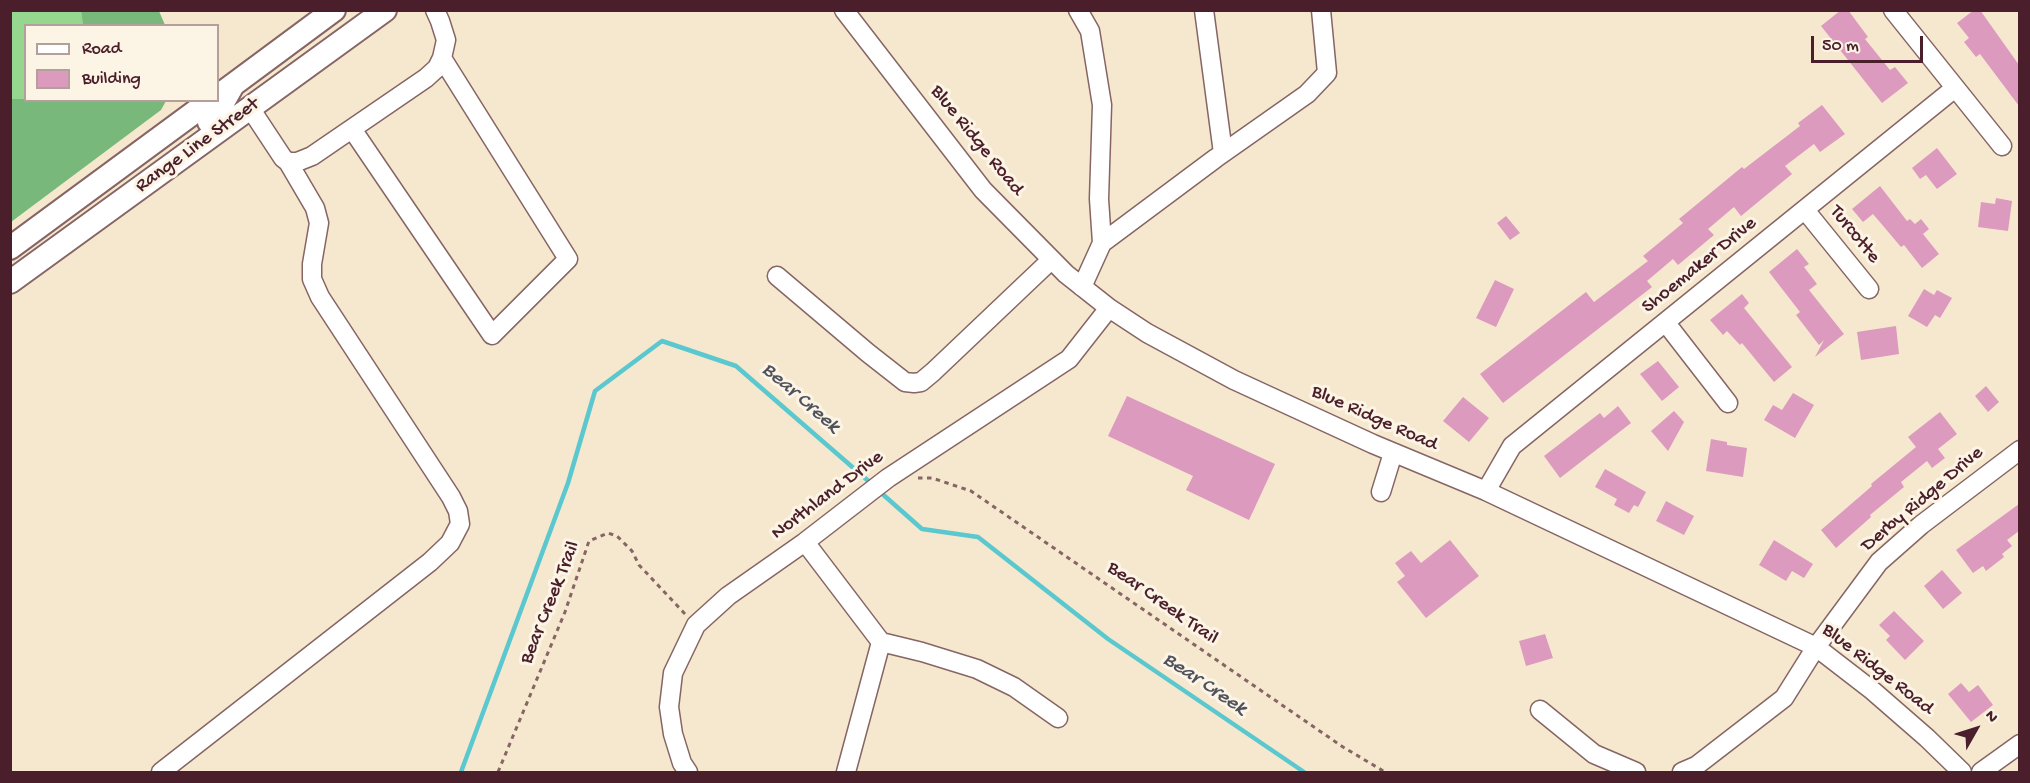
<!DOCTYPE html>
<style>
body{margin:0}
#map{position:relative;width:2030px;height:783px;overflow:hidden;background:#f6e8cf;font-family:"Gochi Hand",sans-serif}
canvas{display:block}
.frame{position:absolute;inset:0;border:12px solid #4a1f2b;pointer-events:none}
.legend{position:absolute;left:24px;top:24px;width:195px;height:78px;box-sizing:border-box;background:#fcf5e5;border:2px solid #b59f9b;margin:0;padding:8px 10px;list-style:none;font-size:18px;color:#4a1f2b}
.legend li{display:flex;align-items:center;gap:12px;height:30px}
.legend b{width:30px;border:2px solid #b59f9b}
.north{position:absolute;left:1946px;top:699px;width:60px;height:60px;-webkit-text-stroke:4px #fcf5e5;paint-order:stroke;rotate:51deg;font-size:16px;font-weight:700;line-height:24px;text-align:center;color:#4a1f2b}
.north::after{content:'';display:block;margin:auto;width:21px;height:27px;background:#4a1f2b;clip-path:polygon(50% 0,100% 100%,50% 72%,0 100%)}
.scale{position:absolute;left:1811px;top:36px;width:112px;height:27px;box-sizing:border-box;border:3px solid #4a1f2b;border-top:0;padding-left:8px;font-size:18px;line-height:21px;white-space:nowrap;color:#4a1f2b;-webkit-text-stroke:4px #fcf5e5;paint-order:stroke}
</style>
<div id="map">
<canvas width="2030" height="783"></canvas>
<div class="frame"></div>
<ul class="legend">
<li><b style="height:8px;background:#fff"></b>Road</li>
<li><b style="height:16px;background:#dc9abe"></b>Building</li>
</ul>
<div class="north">N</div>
<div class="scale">50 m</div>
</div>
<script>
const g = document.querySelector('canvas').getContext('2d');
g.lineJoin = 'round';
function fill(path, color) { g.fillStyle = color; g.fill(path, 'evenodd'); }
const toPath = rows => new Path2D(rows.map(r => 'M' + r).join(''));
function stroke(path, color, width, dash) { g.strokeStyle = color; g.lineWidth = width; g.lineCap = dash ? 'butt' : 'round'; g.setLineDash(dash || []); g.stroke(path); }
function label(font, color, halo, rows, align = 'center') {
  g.font = font + ' "Gochi Hand",sans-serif'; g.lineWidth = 6; g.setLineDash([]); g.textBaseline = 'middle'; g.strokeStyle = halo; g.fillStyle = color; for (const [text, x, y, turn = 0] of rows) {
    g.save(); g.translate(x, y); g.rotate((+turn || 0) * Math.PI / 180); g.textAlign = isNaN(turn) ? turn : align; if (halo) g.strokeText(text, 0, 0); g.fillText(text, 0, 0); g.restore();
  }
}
const green = toPath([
 [10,11,81,11,83,24,83,26,26,26,25,99,11,99]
]);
const forest = toPath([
 [81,11,159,11,165,25,83,25],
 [11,99,25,99,26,100,166,101,161,110,11,222]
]);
const stream = toPath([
 [879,491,922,529,978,537,1108,639,1304,772],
 [461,772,568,483,595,391,662,341,736,366,873,485]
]);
const building = toPath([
 [1841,10,1848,10,1868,37,1865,39,1890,70,1895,67,1908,83,1882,103,1821,26],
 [1974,10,1980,10,2019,65,2019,106,1980,54,1976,57,1964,42,1969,38,1957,23],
 [1822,105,1845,134,1820,152,1814,144,1785,166,1792,174,1741,216,1734,207,1708,229,1714,235,1678,265,1673,259,1647,281,1652,287,1503,403,1480,374,1586,292,1594,302,1648,261,1643,256,1683,223,1679,219,1742,167,1744,169,1800,126,1798,123],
 [1937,148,1957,174,1937,189,1926,175,1920,179,1912,168],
 [1880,186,1907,221,1910,219,1915,224,1921,219,1929,229,1923,234,1939,254,1922,268,1904,245,1901,247,1873,214,1863,222,1852,209],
 [1996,198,2012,201,2008,231,1978,227,1981,202,1995,204],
 [1506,216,1520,233,1510,240,1497,223],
 [1797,249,1809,264,1804,267,1817,284,1809,290,1844,334,1815,357,1824,340,1819,345,1796,315,1800,312,1769,272],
 [1495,280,1514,289,1496,327,1476,318],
 [1924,289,1934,295,1937,290,1952,298,1940,318,1935,315,1927,327,1908,316],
 [1742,294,1749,303,1744,308,1792,367,1774,382,1742,343,1740,345,1727,331,1723,335,1710,320],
 [1896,326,1899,354,1861,360,1857,332],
 [1658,361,1679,387,1662,401,1640,374],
 [1986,386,1999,402,1988,412,1975,396],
 [1793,393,1814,405,1795,438,1764,420,1773,405,1782,410],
 [1127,396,1275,464,1249,520,1186,490,1193,476,1108,436],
 [1463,397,1489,418,1469,442,1443,421],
 [1618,406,1631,423,1560,478,1544,456,1600,413,1604,418],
 [1674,411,1684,422,1668,451,1651,431],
 [1940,412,1957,434,1938,449,1945,458,1932,468,1927,461,1901,482,1904,487,1870,515,1871,517,1836,548,1821,530,1872,486,1871,484,1916,447,1908,437],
 [1711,439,1727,442,1727,445,1747,448,1743,477,1706,471],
 [1605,469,1646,492,1638,507,1634,505,1629,513,1614,505,1617,499,1595,487],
 [1666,501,1694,516,1684,535,1656,521],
 [2019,504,2019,531,2007,540,2012,546,2002,554,2004,557,1986,571,1983,566,1973,573,1956,550],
 [1450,540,1479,576,1426,618,1397,582,1405,576,1395,563,1411,551,1421,563],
 [1774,540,1813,564,1804,578,1792,571,1786,581,1759,565],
 [1942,570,1962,593,1943,609,1924,586],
 [1894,611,1924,641,1905,660,1886,640,1890,636,1879,625],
 [1545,634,1553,658,1526,666,1519,641],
 [1961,683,1969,692,1978,685,1993,705,1971,722,1948,694]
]);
const path = toPath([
 [918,478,932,478,971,491,1343,747,1385,772],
 [498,772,565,612,589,541,608,533,617,536,632,551,639,565,686,615]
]);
const minor = toPath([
 [844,10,983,190,1066,274,1109,308,1147,333,1234,380,1373,444,1486,491,1816,647,1873,691,1927,738,1962,772],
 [1078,10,1090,31,1102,105,1099,199,1102,243,1082,287],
 [1204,10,1223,153],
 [1893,10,2002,146],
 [250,108,283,158,288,162,297,162,312,156,426,78,437,68,442,58,446,40,440,21,435,10],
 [352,129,492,335,568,259,442,58],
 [1805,210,1869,289],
 [1102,243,1216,158,1307,94,1327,73,1321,10],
 [777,276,868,353,905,382,914,383,921,382,933,372,1051,260],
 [1666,323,1728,403],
 [1486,491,1512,446,1955,88],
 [1381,492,1393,453],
 [805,542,881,642,922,652,977,669,1014,687,1058,718],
 [1540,710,1594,754,1636,772],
 [161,772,430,562,450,543,460,524,458,511,451,497,320,297,312,279,312,264,319,223,315,208,288,162],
 [688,772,682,763,673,734,669,707,673,673,696,625,728,596,805,542,888,478,1069,359,1109,308],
 [846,772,881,642],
 [1682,772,1696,766,1784,698,1816,647,1879,562,1921,525,2020,450],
 [1981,772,2020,744]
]);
const major = toPath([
 [222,93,334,10],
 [209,122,216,115,233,85],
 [10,248,211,100],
 [10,282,385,10]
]);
const streetNames = [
 ["Blue Ridge Road",976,141,51],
 ["Range Line Street",198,146,-36],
 ["Turcotte",1854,235,51],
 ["Shoemaker Drive",1700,266,-39],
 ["Blue Ridge Road",1374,419,24],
 ["Northland Drive",828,496,-37],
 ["Derby Ridge Drive",1923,500,-40],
 ["Bear Creek Trail",551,603,-68],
 ["Bear Creek Trail",1162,604,35],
 ["Blue Ridge Road",1877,670,38]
];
const waterNames = [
 ["Bear Creek",800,399,41],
 ["Bear Creek",1204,685,34]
];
fill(green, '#95d78f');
fill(forest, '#78b87a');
stroke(stream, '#5ac8ce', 4.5);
fill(building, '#dc9abe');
stroke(minor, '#866564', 21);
stroke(major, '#866564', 26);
stroke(path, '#866564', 3, [4.5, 4.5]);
stroke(minor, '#fff', 18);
stroke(major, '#fff', 22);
label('20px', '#4a1f2b', '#fcf5e5', streetNames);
label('italic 21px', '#4f525c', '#fcf5e5', waterNames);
</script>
